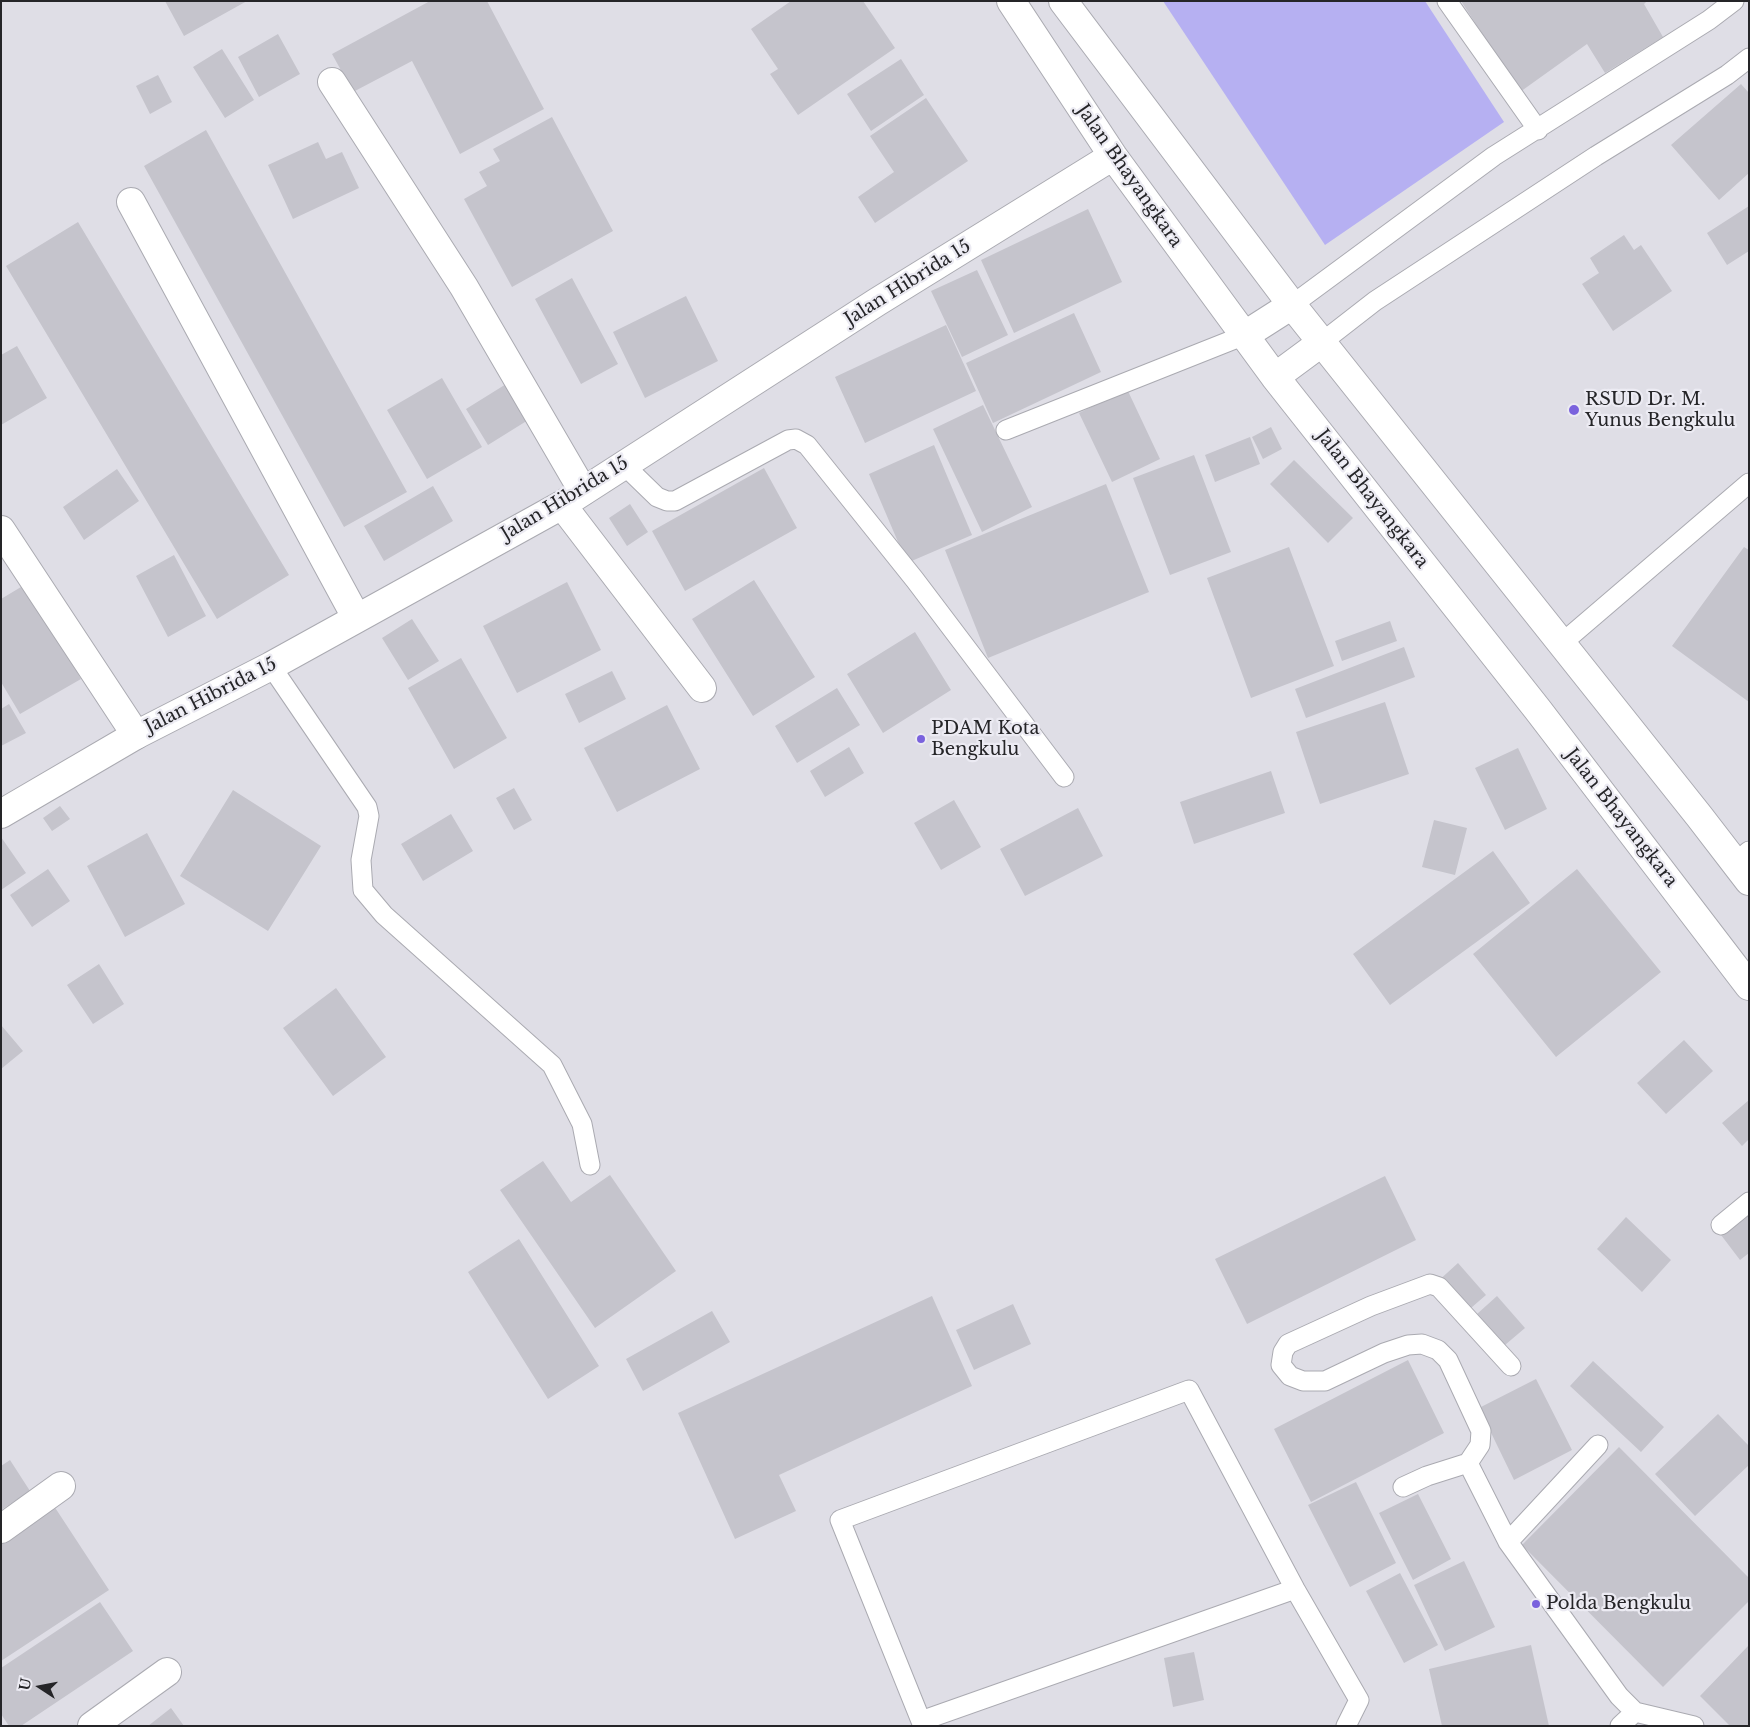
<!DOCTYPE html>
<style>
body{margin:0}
#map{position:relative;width:1750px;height:1727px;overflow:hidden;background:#dfdee6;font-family:"Libre Baskerville",serif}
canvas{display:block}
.frame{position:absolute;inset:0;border:2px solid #252528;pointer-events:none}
.north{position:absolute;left:15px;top:1662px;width:50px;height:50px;-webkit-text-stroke:4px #ecebf3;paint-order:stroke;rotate:281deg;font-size:14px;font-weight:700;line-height:20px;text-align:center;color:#252528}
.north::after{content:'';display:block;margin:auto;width:18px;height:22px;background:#252528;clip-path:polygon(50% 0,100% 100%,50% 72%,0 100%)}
</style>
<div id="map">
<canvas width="1750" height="1727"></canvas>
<div class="frame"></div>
<div class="north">U</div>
</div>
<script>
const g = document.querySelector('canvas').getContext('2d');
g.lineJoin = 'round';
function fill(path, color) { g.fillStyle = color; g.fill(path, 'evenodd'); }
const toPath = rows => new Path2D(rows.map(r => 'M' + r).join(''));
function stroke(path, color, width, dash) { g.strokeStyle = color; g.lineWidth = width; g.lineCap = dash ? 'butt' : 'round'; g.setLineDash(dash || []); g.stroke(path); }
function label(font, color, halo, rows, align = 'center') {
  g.font = font + ' "Libre Baskerville",serif'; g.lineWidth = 4.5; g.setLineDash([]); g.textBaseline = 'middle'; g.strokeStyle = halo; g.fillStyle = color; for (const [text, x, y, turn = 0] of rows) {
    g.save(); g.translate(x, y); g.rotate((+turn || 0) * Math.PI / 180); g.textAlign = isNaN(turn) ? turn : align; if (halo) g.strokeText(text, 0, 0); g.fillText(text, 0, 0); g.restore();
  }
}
const green = toPath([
 [1163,1,1425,1,1504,122,1325,245]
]);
const building = toPath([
 [165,1,247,1,184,36],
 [430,1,487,1,544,109,460,154,412,61,353,92,332,54],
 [791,1,863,1,895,48,798,115,770,74,778,69,751,29],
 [1461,1,1647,1,1644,4,1663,37,1605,73,1587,44,1520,92],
 [278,34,300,74,259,97,238,57],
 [222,49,254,100,225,118,193,67],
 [901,59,924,95,871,131,847,94],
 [158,75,172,102,150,114,136,86],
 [1741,84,1749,93,1749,173,1719,200,1671,145],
 [926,98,968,161,875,223,858,197,894,172,870,136],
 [552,117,613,231,512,287,464,199,487,186,479,172,500,161,493,149],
 [206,130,407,492,344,527,144,166],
 [318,142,326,159,342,152,359,188,293,219,268,165],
 [1749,206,1749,251,1727,265,1707,233],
 [1088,209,1122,282,1014,333,981,260],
 [78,222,289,575,217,619,6,266],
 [1624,235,1634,250,1641,245,1672,291,1613,331,1582,284,1599,273,1590,258],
 [977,270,1008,335,962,357,931,291],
 [572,278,618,364,581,384,535,299],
 [686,296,718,361,645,398,613,332],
 [1074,313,1101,372,993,423,966,363],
 [946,325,976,391,865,443,835,377],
 [17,346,47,398,1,425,1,355],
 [442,378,482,447,427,479,387,410],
 [511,381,533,417,488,445,466,409],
 [1127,389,1160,459,1112,482,1079,413],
 [983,405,1032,507,982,532,933,429],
 [1271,427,1282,449,1263,459,1252,437],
 [1250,437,1260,464,1215,482,1205,455],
 [934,445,972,535,907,563,869,474],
 [1194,455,1231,552,1170,575,1133,478],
 [1294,460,1353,518,1328,543,1270,484],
 [764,468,797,528,685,591,652,531],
 [117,469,139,501,84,540,63,507],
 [1106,484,1149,592,988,658,945,550],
 [433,486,453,521,384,561,364,526],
 [630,504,648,532,627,546,609,518],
 [1289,547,1334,666,1251,698,1207,578],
 [1744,547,1749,550,1749,702,1672,646],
 [174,555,206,616,168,637,136,576],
 [754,580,815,677,753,716,692,619],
 [567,582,601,650,517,693,483,626],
 [26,584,81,679,20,714,1,682,1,599],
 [412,619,439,661,408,680,382,638],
 [1390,621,1397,641,1342,661,1335,641],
 [915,632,951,690,883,733,847,674],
 [1404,647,1415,677,1306,718,1295,689],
 [461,658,507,738,454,769,408,688],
 [612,671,626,699,579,723,565,694],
 [837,688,860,725,797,763,775,726],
 [1385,702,1409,774,1320,804,1296,732],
 [9,704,26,733,1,746,1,709],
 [667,705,700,769,617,812,584,748],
 [849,747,864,773,825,797,810,771],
 [1518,748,1547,809,1505,830,1475,768],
 [1271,771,1285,813,1194,844,1180,802],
 [514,788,532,820,514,830,496,798],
 [233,790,321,846,268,931,180,876],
 [954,800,981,847,941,870,914,823],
 [60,806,70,819,52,831,43,818],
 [1078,808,1103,856,1025,896,1000,849],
 [451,814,473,851,423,881,401,844],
 [1434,820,1467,828,1455,875,1422,867],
 [147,833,185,904,125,937,87,866],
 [1,837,26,873,1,890],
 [1493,851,1530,903,1390,1005,1353,954],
 [48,869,70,901,32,927,10,895],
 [1577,869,1661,972,1556,1057,1473,954],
 [99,964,124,1004,93,1024,67,985],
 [336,988,386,1057,333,1096,283,1028],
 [1,1025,23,1051,1,1069],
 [1684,1040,1713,1071,1666,1114,1637,1083],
 [1749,1100,1749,1139,1742,1146,1722,1123],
 [543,1161,571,1202,610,1175,676,1271,595,1328,500,1190],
 [1385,1176,1416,1240,1247,1324,1215,1259],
 [1749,1213,1749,1253,1740,1260,1721,1235],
 [1626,1217,1671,1260,1642,1292,1597,1249],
 [519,1239,599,1366,548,1399,468,1272],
 [1458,1263,1486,1295,1464,1314,1436,1283],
 [932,1296,972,1386,779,1475,796,1511,735,1539,678,1413],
 [1497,1296,1525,1328,1505,1345,1477,1314],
 [1013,1304,1031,1344,974,1370,956,1330],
 [712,1311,730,1342,643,1391,626,1359],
 [1408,1360,1444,1433,1311,1502,1274,1429],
 [1593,1361,1664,1427,1641,1452,1570,1386],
 [1536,1379,1572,1450,1514,1480,1479,1408],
 [1718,1414,1749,1446,1749,1465,1695,1516,1655,1474],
 [1619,1447,1749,1578,1749,1601,1663,1687,1522,1545],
 [10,1460,30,1491,1,1510,1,1466],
 [1356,1482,1396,1563,1350,1587,1308,1505],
 [1418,1494,1451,1559,1413,1580,1379,1513],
 [54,1506,109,1590,1,1661,1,1541],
 [1464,1561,1495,1627,1445,1651,1414,1585],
 [1400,1573,1438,1645,1404,1663,1366,1591],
 [100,1602,133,1651,21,1726,9,1726,1,1714,1,1668],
 [1531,1645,1549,1726,1442,1726,1429,1669],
 [1749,1645,1749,1726,1730,1726,1700,1696],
 [1194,1652,1204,1700,1173,1707,1164,1658],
 [171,1708,184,1726,148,1726]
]);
const service = toPath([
 [1447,1,1538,130],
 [1292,305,1494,156,1709,20,1734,1],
 [1321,343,1375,301,1596,156,1727,75,1749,58],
 [1006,430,1245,335],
 [624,465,657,497,667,501,675,501,788,440,796,439,807,445,915,580,1064,777],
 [1561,644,1749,483],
 [271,666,367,807,369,816,361,860,363,890,384,915,552,1065,582,1124,590,1165],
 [1735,863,1749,851],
 [1721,1225,1749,1202],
 [1468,1463,1480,1445,1481,1431,1448,1360,1438,1350,1422,1344,1408,1345,1384,1353,1325,1381,1303,1381,1290,1376,1281,1365,1283,1352,1288,1344,1371,1306,1430,1284,1439,1287,1511,1366],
 [1403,1487,1427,1476,1468,1463,1508,1542,1619,1696,1635,1712],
 [1508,1542,1598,1445],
 [921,1721,1295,1589],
 [923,1726,840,1520,1189,1390,1295,1589,1359,1700,1346,1726],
 [1620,1726,1635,1712,1694,1726]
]);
const minor = toPath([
 [332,82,464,287,583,491],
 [131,202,356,617],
 [562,505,702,688],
 [1,530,136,735],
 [1,1529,61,1486],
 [92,1726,167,1672]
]);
const tertiary = toPath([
 [1011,1,1113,156,1275,377,1538,710,1749,986],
 [1063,1,1292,305,1699,816,1749,881],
 [1245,335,1292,305],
 [1275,377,1321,343],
 [1,814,136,735,271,666,562,505,877,302,1113,156]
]);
const markers = [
 [1574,410,6,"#7a62dd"],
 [921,739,5,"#7a62dd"],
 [1536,1604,5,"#7a62dd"]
];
const streetNames = [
 ["Jalan Bhayangkara",1129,176,55],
 ["Jalan Hibrida 15",908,283,-32],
 ["Jalan Hibrida 15",565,499,-31],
 ["Jalan Bhayangkara",1372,499,52],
 ["Jalan Hibrida 15",211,696,-27],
 ["Jalan Bhayangkara",1621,818,52]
];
const poiNames = [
 ["RSUD Dr. M.",1585,400],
 ["Yunus Bengkulu",1585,421],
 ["PDAM Kota",931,729],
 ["Bengkulu",931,750],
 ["Polda Bengkulu",1546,1604]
];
fill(green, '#b6b0f2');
fill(building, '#c5c4cc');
stroke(service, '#aaaab1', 21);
stroke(minor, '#aaaab1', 30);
stroke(tertiary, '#aaaab1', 30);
stroke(service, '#fff', 19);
stroke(minor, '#fff', 28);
stroke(tertiary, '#fff', 28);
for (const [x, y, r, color] of markers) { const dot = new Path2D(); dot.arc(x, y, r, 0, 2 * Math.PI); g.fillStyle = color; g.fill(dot); stroke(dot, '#ecebf3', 2); }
label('18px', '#252528', '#ecebf3', streetNames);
label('18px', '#252528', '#ecebf3', poiNames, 'left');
</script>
